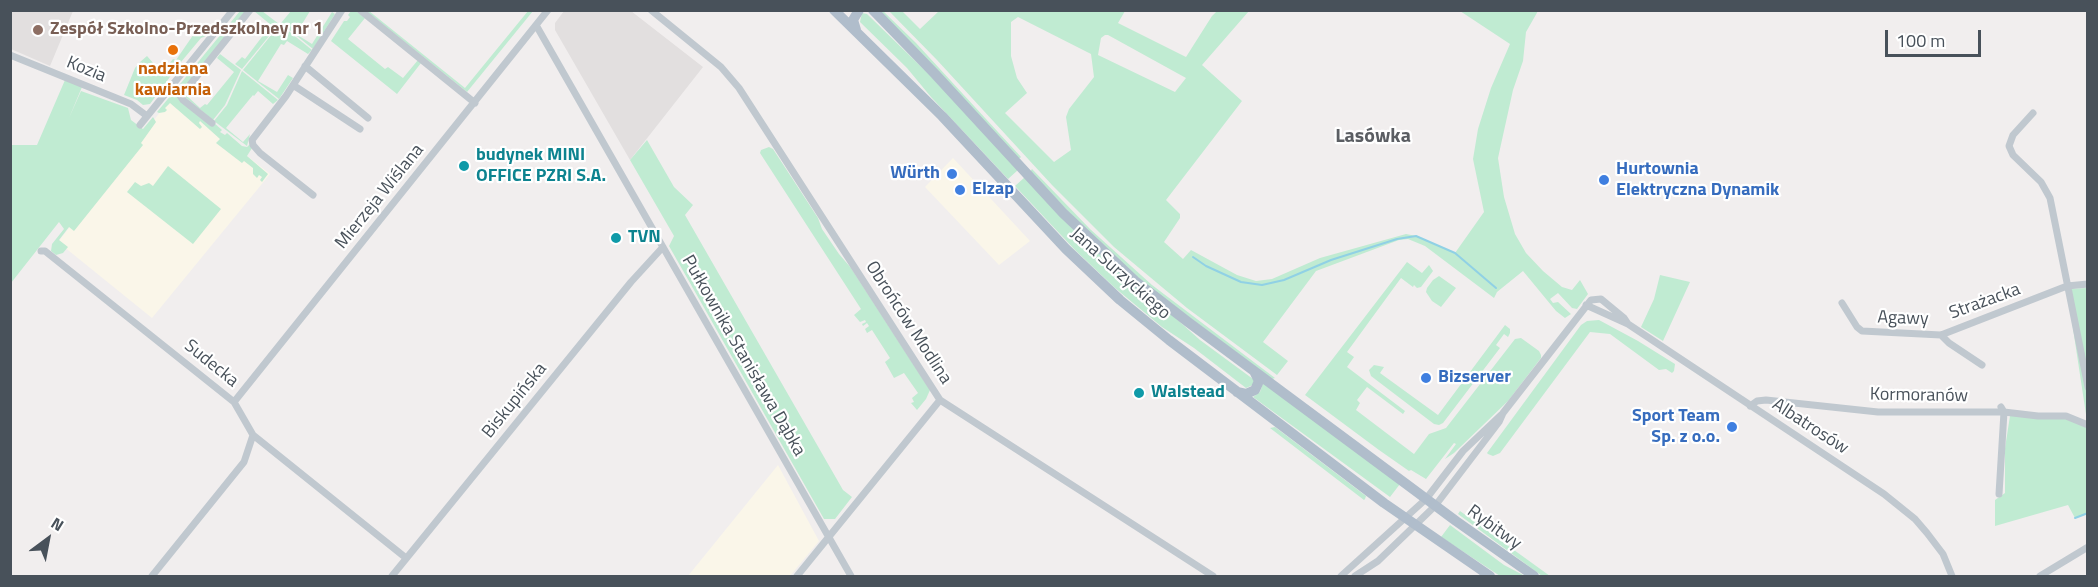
<!DOCTYPE html>
<meta charset="utf-8">
<style>
body{margin:0}
#map{position:relative;width:2098px;height:587px;overflow:hidden;background:#f1eeee;font-family:"Titillium Web",sans-serif}
canvas{display:block}
.frame{position:absolute;inset:0;border:12px solid #48515a;pointer-events:none}
.north{position:absolute;left:18px;top:509px;width:60px;height:60px;-webkit-text-stroke:4px #fff;paint-order:stroke;rotate:32deg;font-size:16px;font-weight:700;line-height:24px;text-align:center;color:#48515a}
.north::after{content:'';display:block;margin:auto;width:21px;height:27px;background:#48515a;clip-path:polygon(50% 0,100% 100%,50% 72%,0 100%)}
.scale{position:absolute;left:1885px;top:30px;width:96px;height:27px;box-sizing:border-box;border:3px solid #48515a;border-top:0;padding-left:8px;font-size:18px;line-height:21px;white-space:nowrap;color:#48515a;-webkit-text-stroke:4px #fff;paint-order:stroke}
</style>
<div id="map">
<canvas width="2098" height="587"></canvas>
<div class="frame"></div>
<div class="north">N</div>
<div class="scale">100 m</div>
</div>
<script>
const g = document.querySelector('canvas').getContext('2d');
g.lineJoin = 'round';
function fill(path, color) { g.fillStyle = color; g.fill(path, 'evenodd'); }
const toPath = rows => new Path2D(rows.map(r => 'M' + r).join(''));
function stroke(path, color, width, dash) { g.strokeStyle = color; g.lineWidth = width; g.lineCap = dash ? 'butt' : 'round'; g.setLineDash(dash || []); g.stroke(path); }
function label(font, color, halo, rows, align = 'center') {
  g.font = font + ' "Titillium Web",sans-serif'; g.lineWidth = 4.5; g.setLineDash([]); g.textBaseline = 'middle'; g.strokeStyle = halo; g.fillStyle = color; for (const [text, x, y, turn = 0] of rows) {
    g.save(); g.translate(x, y); g.rotate((+turn || 0) * Math.PI / 180); g.textAlign = isNaN(turn) ? turn : align; if (halo) g.strokeText(text, 0, 0); g.fillText(text, 0, 0); g.restore();
  }
}
const commercial = toPath([
 [172,97,270,174,152,318,58,242],
 [953,158,1030,241,999,265,925,187],
 [778,465,819,541,790,576,688,576]
]);
const education = toPath([
 [11,10,73,11,50,66,11,49],
 [564,11,631,11,703,67,630,160,555,30,555,23]
]);
const green = toPath([
 [240,11,247,11,191,80,181,89,176,89],
 [254,11,262,11,279,24,242,69,235,64,242,57,245,59,271,25],
 [291,11,310,11,296,34,312,44,332,12,335,14,313,49,281,23],
 [351,11,356,11,365,18,348,39,385,69,388,67,403,78,418,60,421,63,397,94,331,41,344,21,347,21,350,17,348,15],
 [366,11,369,11,465,88,528,11,533,11,467,92],
 [878,11,883,11,916,43,1021,157,1020,158,1017,158],
 [889,11,902,11,920,29,939,11,1125,11,1118,23,1186,57,1212,16,1217,11,1249,11,1202,65,1242,101,1166,200,1180,214,1180,218,1164,242,1183,259,1191,250,1237,275,1256,281,1272,279,1320,258,1406,234,1416,236,1455,253,1484,212,1473,159,1478,129,1491,88,1510,44,1460,11,1538,11,1526,32,1523,61,1513,90,1498,158,1504,197,1515,234,1526,253,1543,271,1562,287,1572,290,1580,280,1588,294,1577,309,1572,308,1558,293,1550,299,1553,303,1558,302,1571,314,1565,318,1556,311,1523,271,1497,292,1494,298,1425,246,1408,239,1399,240,1316,271,1263,342,1288,361,1277,375,1187,308,1114,247,1052,185,937,60],
 [1018,17,1091,54,1094,77,1069,109,1066,117,1071,150,1054,162,1005,113,1027,93,1017,78,1011,56,1011,22],
 [1105,35,1108,35,1186,78,1175,92,1098,55,1101,38],
 [862,13,867,14,944,89,1018,170,1008,179,931,97,907,68,860,22],
 [280,24,312,50,308,54,287,41,284,45,281,44,258,81,277,92,288,75,293,78,279,99,243,70],
 [198,28,206,31,206,36,201,38,181,62,150,104,143,105,137,100,124,95,135,68,140,62,147,56,162,73,173,59,176,60],
 [220,54,241,70,225,105,213,120,185,97,187,96,200,108,205,104,207,105,234,72,217,58],
 [242,71,278,100,273,104,258,91,254,96,253,95,226,128,243,142,250,134,247,146,214,121,227,105],
 [65,80,82,87,69,118,81,91,128,108,131,120,143,129,153,117,156,122,141,143,143,145,74,231,69,227,59,240,68,247,63,253,56,255,51,251,52,244,64,229,59,222,11,283,11,145,37,145],
 [172,94,213,122,222,130,220,132,225,135,227,133,242,146,247,147,250,144,252,148,247,156,268,174,262,182,260,180,262,177,259,175,257,178,253,174,253,168,244,161,242,163,216,143,220,139,200,121,199,123,202,127,200,129,170,103,165,108,167,110,165,112,159,113,157,112],
 [647,140,674,187,693,205,685,215,843,490,852,497,835,519,824,519,669,246,674,236,630,160],
 [769,147,773,149,818,218,822,229,839,254,851,268,930,390,926,399,917,410,911,403,914,402,912,398,918,393,904,373,894,378,885,362,890,358,872,330,867,333,865,329,869,326,867,323,863,326,862,324,866,322,865,320,860,322,854,315,861,309,760,153,761,150],
 [168,166,221,209,193,244,127,192,135,182,141,186,149,183,153,186],
 [1032,169,1090,229,1152,285,1275,378,1272,379,1145,284,1094,238,1030,172],
 [1025,177,1171,314,1200,340,1253,379,1255,384,1246,388,1194,348,1162,327,1115,288,1075,250,1015,186],
 [1407,262,1422,273,1429,265,1433,271,1421,287,1417,288,1414,285,1413,287,1401,278,1347,352,1354,357,1347,367,1405,411,1403,414,1367,387,1357,400,1360,403,1356,410,1414,454,1429,434,1446,428,1515,339,1521,338,1539,351,1541,355,1541,358,1508,401,1454,453,1445,459,1456,444,1454,443,1426,479,1411,470,1409,471,1379,450,1305,395],
 [1660,275,1690,282,1663,341,1641,327,1654,299],
 [1439,276,1456,288,1441,307,1432,301,1426,292,1427,288,1433,280],
 [2087,288,2087,421,2067,289],
 [1599,320,1638,341,1675,364,1674,371,1672,373,1666,369,1659,370,1610,334,1590,332,1500,453,1493,456,1488,454,1487,453,1581,325,1587,321],
 [1505,325,1510,329,1510,333,1508,337,1504,334,1496,345,1500,348,1443,423,1439,425,1434,424,1371,376,1369,370,1374,365,1384,367,1380,373,1438,415],
 [1263,383,1400,484,1390,497,1253,397,1260,392],
 [2024,415,2067,419,2087,428,2087,514,2075,518,2068,505,1995,526,1995,500,2005,493,2005,448,2010,416],
 [1275,427,1366,496,1365,499,1364,500,1270,428],
 [1460,511,1550,576,1542,576,1458,514],
 [1450,525,1504,565,1525,576,1500,576,1441,537]
]);
const stream = toPath([
 [1193,257,1206,266,1241,282,1262,285,1284,280,1331,260,1397,239,1416,236,1455,253,1496,288],
 [2075,518,2088,513]
]);
const street = toPath([
 [360,10,475,103],
 [651,10,721,67,739,88,940,400,1213,576],
 [536,25,851,576],
 [10,55,131,104,147,116],
 [305,66,368,118],
 [293,85,360,129],
 [2033,113,2013,135,2009,146,2013,155,2041,182,2050,198,2088,387],
 [212,123,183,100,179,94,185,91,250,10],
 [140,125,233,10],
 [313,195,260,153,253,145,252,140,286,96,342,10],
 [41,251,45,251,234,402,253,435,406,558],
 [1842,303,1857,327,1862,331,1941,335,2067,286,2088,284],
 [1586,305,1628,324,1884,494,1915,519,1927,533,1943,554,1952,576],
 [1941,335,1949,343,1982,365],
 [234,402,548,10],
 [1750,406,1757,401,1766,400,1878,412,2004,412,2038,416,2066,416,2088,425],
 [1999,494,2004,412,2001,407],
 [152,576,244,462,253,435],
 [392,576,631,282,663,247],
 [797,576,940,400],
 [1341,576,1426,499,1463,451,1501,415],
 [1355,576,1378,561,1435,506,1499,422,1503,413,1591,300,1601,299,1624,318,1628,324],
 [2040,576,2088,547]
]);
const primary = toPath([
 [834,10,942,116,1066,249,1120,300,1169,340,1384,503,1490,576],
 [873,10,935,74,1063,213,1135,281,1188,322,1456,521,1534,576],
 [856,30,853,20,859,10],
 [1237,392,1246,394,1255,390,1259,381,1254,371]
]);
const markers = [
 [38,30,6,"#8d6e63"],
 [173,50,6,"#e8710a"],
 [464,166,6,"#0f9aa8"],
 [952,174,6,"#3f7fe0"],
 [1604,180,6,"#3f7fe0"],
 [960,190,6,"#3f7fe0"],
 [616,238,6,"#0f9aa8"],
 [1426,378,6,"#3f7fe0"],
 [1139,393,6,"#0f9aa8"],
 [1732,427,6,"#3f7fe0"]
];
const educationNames = [
 ["Zespół Szkolno-Przedszkolney nr 1",50,30]
];
const streetNames = [
 ["Kozia",86,70,22],
 ["Mierzeja Wiślana",380,197,-51],
 ["Jana Surzyckiego",1120,274,42],
 ["Strażacka",1985,302,-20],
 ["Agawy",1903,319,2],
 ["Obrońców Modlina",908,323,57],
 ["Pułkownika Stanisława Dąbka",743,356,60],
 ["Sudecka",211,364,39],
 ["Kormoranów",1919,396,1],
 ["Biskupińska",515,401,-51],
 ["Albatrosów",1810,427,33],
 ["Rybitwy",1494,528,36]
];
const foodNames = [
 ["nadziana",173,70],
 ["kawiarnia",173,91]
];
const cultureNames = [
 ["budynek MINI",476,156],
 ["OFFICE PZRI S.A.",476,177],
 ["TVN",628,238],
 ["Walstead",1151,393]
];
const shopNames = [
 ["Hurtownia",1616,170],
 ["Elektryczna Dynamik",1616,191],
 ["Würth",940,174,"right"],
 ["Elzap",972,190],
 ["Bizserver",1438,378],
 ["Sport Team",1720,417,"right"],
 ["Sp. z o.o.",1720,438,"right"]
];
const neighbourhoodNames = [
 ["Lasówka",1373,137]
];
fill(commercial, '#faf6e9');
fill(education, '#e2dfdf');
fill(green, '#c0ebd2');
stroke(stream, '#90d1e5', 2);
stroke(street, '#c0c8cf', 7);
stroke(primary, '#b0bdcb', 10);
for (const [x, y, r, color] of markers) { const dot = new Path2D(); dot.arc(x, y, r, 0, 2 * Math.PI); g.fillStyle = color; g.fill(dot); stroke(dot, '#fff', 2); }
label('bold 18px', '#785e54', '#fff', educationNames, 'left');
label('18px', '#48515a', '#fff', streetNames);
label('bold 18px', '#c56008', '#fff', foodNames);
label('bold 18px', '#0d838f', '#fff', cultureNames, 'left');
label('bold 18px', '#366cbe', '#fff', shopNames, 'left');
label('bold 20px', '#5b5e63', '#fff', neighbourhoodNames);
</script>
